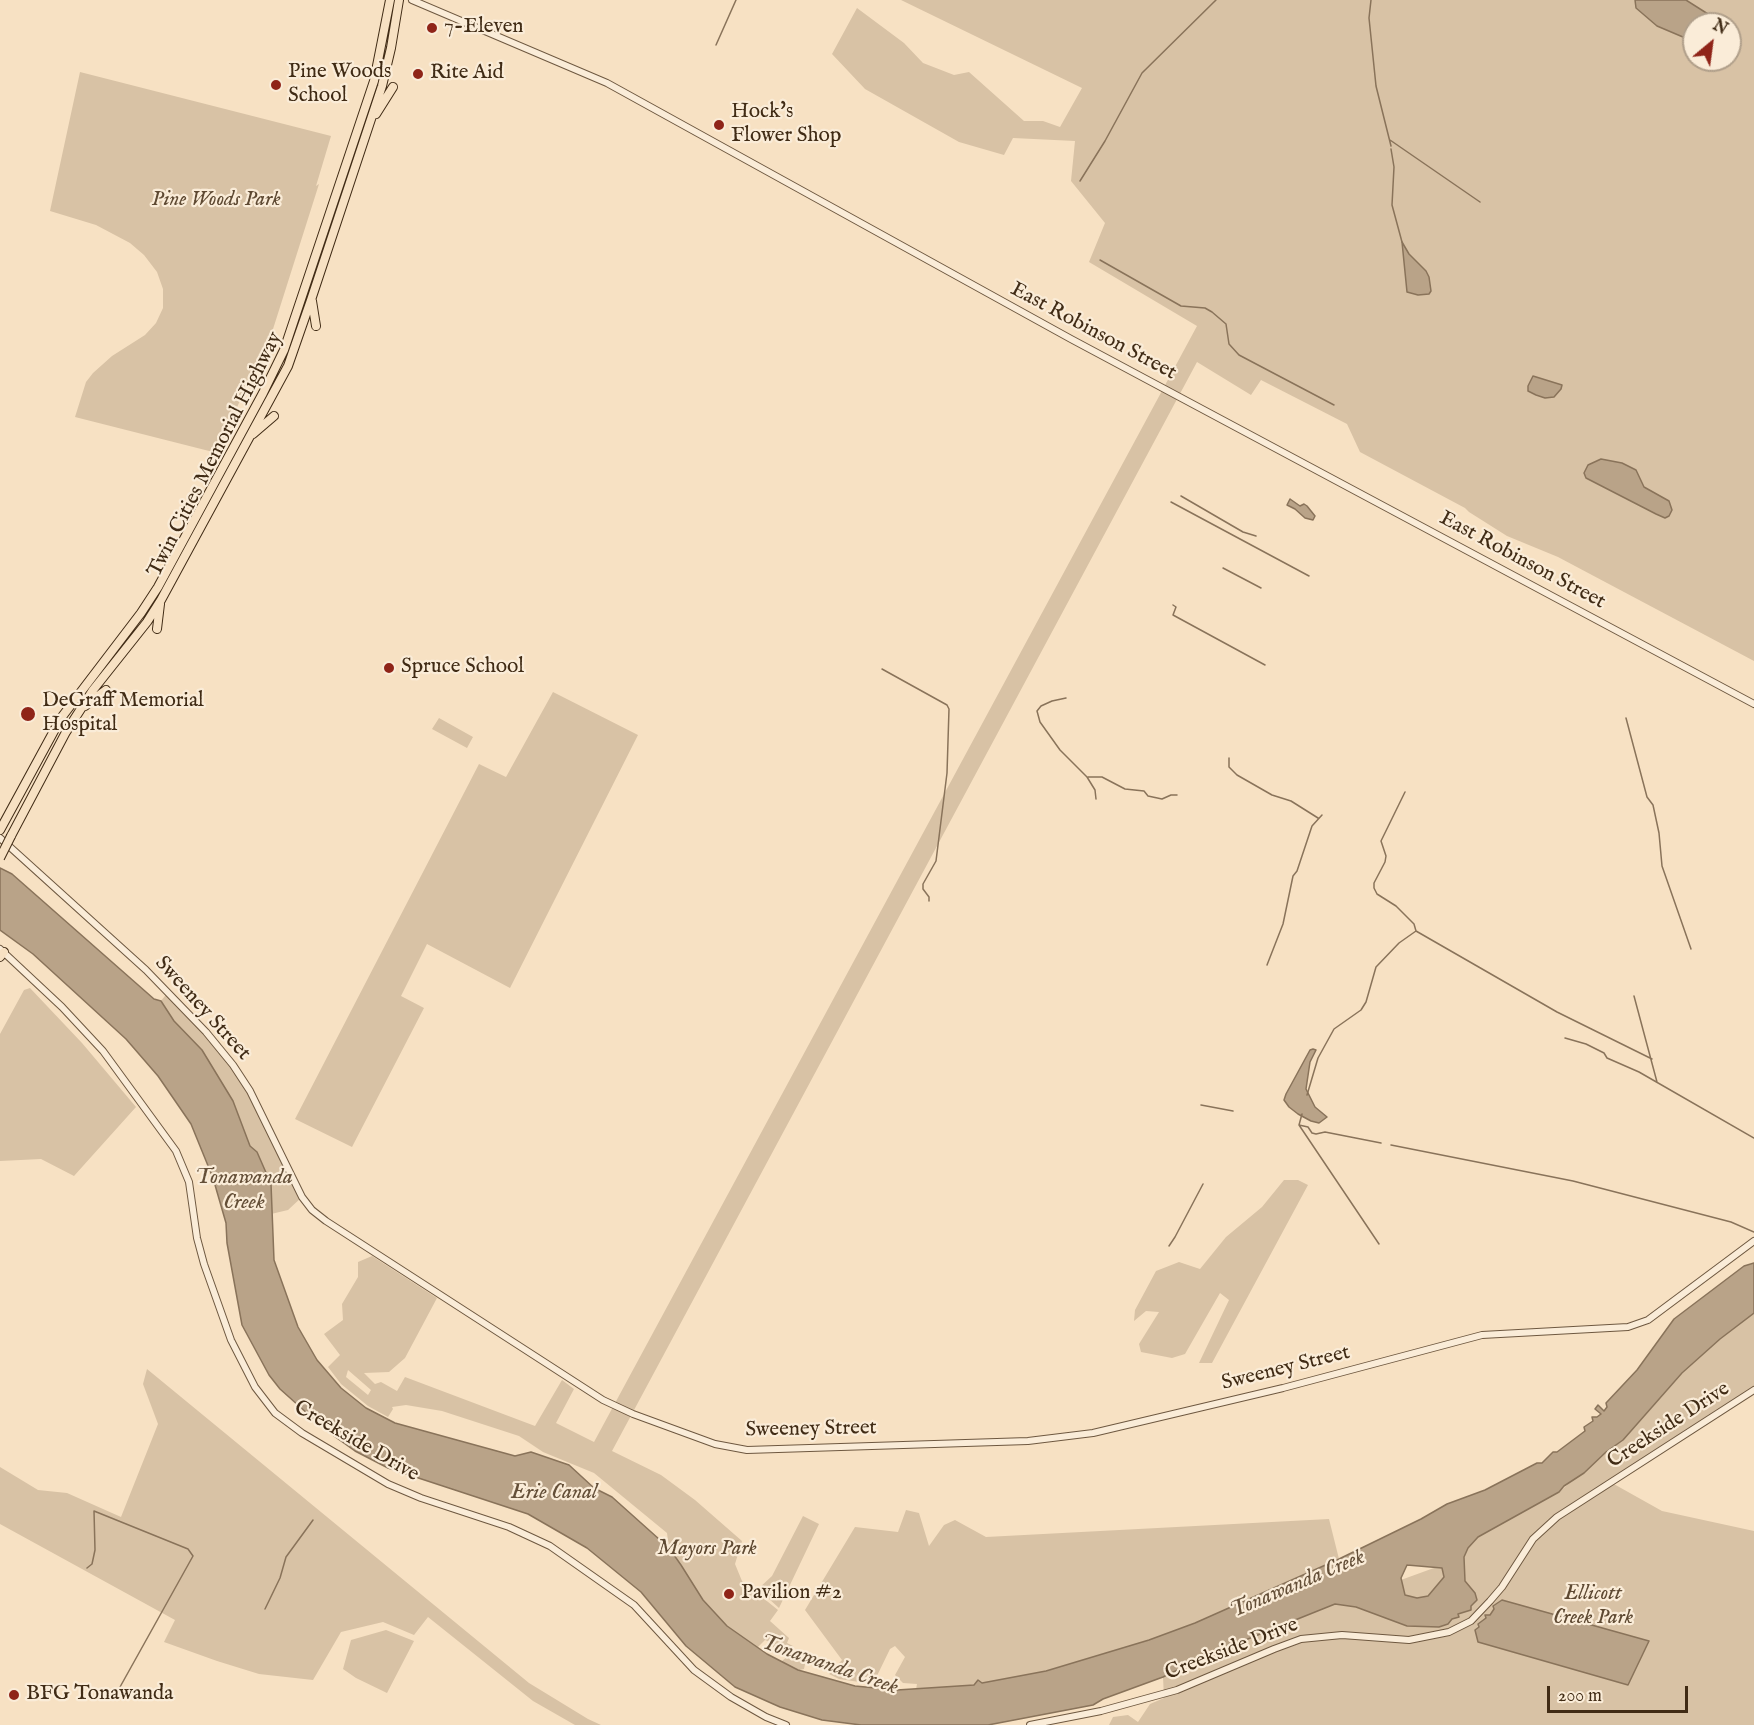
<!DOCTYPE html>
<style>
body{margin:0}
#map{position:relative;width:1754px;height:1725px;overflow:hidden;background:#f7e1c3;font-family:"IM FELL English",serif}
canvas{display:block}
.north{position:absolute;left:1682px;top:12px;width:60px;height:60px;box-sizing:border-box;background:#faecd8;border:2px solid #b09f8a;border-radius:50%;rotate:29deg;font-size:16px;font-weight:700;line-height:24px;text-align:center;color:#402b15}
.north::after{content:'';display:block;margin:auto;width:21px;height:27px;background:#8f2418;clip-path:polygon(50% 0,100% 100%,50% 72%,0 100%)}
.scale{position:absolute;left:1547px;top:1686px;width:141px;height:27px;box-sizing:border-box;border:3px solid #402b15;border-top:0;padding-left:8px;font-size:18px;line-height:21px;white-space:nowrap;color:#402b15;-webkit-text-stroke:4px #faecd8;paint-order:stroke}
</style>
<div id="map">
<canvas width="1754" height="1725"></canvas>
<div class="north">N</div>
<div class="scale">200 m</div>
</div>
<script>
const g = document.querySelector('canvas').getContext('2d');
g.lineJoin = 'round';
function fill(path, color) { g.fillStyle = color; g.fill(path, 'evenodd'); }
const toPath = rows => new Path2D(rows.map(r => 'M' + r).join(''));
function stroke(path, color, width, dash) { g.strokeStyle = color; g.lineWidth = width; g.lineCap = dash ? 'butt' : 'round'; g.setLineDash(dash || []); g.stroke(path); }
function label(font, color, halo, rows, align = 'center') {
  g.font = font + ' "IM FELL English",serif'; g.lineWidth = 4.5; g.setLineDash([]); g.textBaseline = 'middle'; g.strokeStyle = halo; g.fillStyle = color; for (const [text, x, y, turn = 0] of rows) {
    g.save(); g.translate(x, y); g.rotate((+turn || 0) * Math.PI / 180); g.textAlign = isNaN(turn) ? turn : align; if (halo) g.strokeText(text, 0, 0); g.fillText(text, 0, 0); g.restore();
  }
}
const green = toPath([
 [901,0,1754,0,1754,661,1558,557,1507,536,1469,512,1465,508,1360,452,1347,424,1261,380,1251,395,1197,362,612,1451,661,1475,695,1500,742,1541,735,1564,742,1581,778,1610,770,1621,789,1638,787,1643,793,1646,794,1656,801,1652,807,1655,804,1669,790,1672,783,1666,782,1661,788,1656,782,1648,778,1650,773,1647,770,1642,765,1640,757,1648,727,1626,703,1600,681,1565,669,1548,667,1533,594,1473,543,1452,519,1436,442,1411,406,1405,392,1407,393,1409,388,1417,368,1406,341,1384,328,1367,340,1355,324,1334,343,1320,342,1304,358,1277,358,1262,372,1256,437,1298,405,1358,389,1372,364,1373,375,1384,381,1382,397,1391,405,1377,535,1426,562,1380,574,1389,556,1423,594,1442,1197,326,1089,262,1105,223,1071,181,1075,141,1013,138,1004,155,959,142,865,89,832,54,857,8,904,43,923,63,954,75,969,72,1024,121,1043,121,1060,127,1082,88],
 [1694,24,1730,24,1730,60,1694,60],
 [348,1370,371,1390,368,1395,346,1377],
 [80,72,331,136,316,186,319,184,267,348,253,380,249,380,217,453,75,417,86,382,93,373,112,356,145,335,156,323,163,308,163,289,157,272,144,255,130,243,96,225,50,211],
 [553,692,638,735,510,988,427,944,401,996,424,1008,352,1147,295,1119,479,764,506,777],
 [439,718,473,737,467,748,432,729],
 [30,988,82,1043,136,1107,74,1176,41,1159,0,1161,0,1034,24,990],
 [168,992,233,1065,271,1130,302,1197,288,1210,271,1214,271,1184,257,1152,250,1146,233,1101,202,1050,174,1021,161,1001],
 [1284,1180,1298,1180,1308,1185,1212,1363,1199,1363,1229,1300,1220,1293,1185,1354,1172,1358,1141,1352,1139,1344,1159,1312,1146,1311,1134,1321,1135,1310,1156,1271,1179,1262,1200,1269,1226,1237,1262,1207],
 [1754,1313,1754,1392,1612,1483,1662,1511,1754,1531,1754,1725,1109,1725,1113,1717,1128,1715,1138,1722,1150,1704,1164,1698,1163,1677,1213,1653,1335,1604,1464,1557,1468,1548,1478,1537,1559,1492,1606,1452,1623,1440,1682,1374,1720,1339],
 [147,1369,529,1683,588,1719,601,1725,575,1725,533,1701,428,1617,414,1635,383,1622,341,1632,313,1680,259,1674,217,1661,164,1642,175,1620,0,1524,0,1467,38,1490,67,1493,121,1517,158,1424,143,1384],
 [906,1510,919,1513,929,1546,944,1525,955,1520,986,1537,1329,1519,1339,1559,1195,1623,1149,1640,1046,1671,982,1683,978,1680,974,1685,916,1689,917,1684,903,1683,895,1675,905,1657,895,1646,890,1649,873,1684,839,1679,829,1674,842,1660,805,1610,855,1527,898,1532],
 [803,1516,819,1524,779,1608,758,1589,772,1576],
 [386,1630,414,1641,387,1693,356,1678,343,1669,351,1640]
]);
const water = toPath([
 [1635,0,1686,0,1708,14,1712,18,1712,23,1694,24,1694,40,1690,40,1657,26,1636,8,1635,0],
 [1402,242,1409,254,1426,271,1429,277,1431,291,1429,294,1418,295,1407,292,1402,242],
 [1533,376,1562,385,1561,389,1554,397,1545,398,1536,395,1528,391,1528,386,1533,376],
 [1601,459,1622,463,1636,470,1644,487,1669,501,1672,510,1669,516,1665,518,1656,514,1586,478,1584,473,1588,465,1601,459],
 [1290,499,1300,506,1304,504,1307,506,1315,516,1313,520,1305,518,1295,509,1287,505,1290,499],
 [0,868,12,874,154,999,161,1001,174,1021,202,1050,233,1101,250,1146,257,1152,271,1184,274,1260,298,1327,317,1360,341,1388,366,1408,395,1423,515,1456,531,1452,569,1465,594,1488,612,1497,669,1548,681,1565,703,1600,727,1626,767,1654,798,1670,855,1686,897,1690,974,1685,978,1680,982,1683,1046,1671,1149,1640,1195,1623,1339,1559,1421,1519,1447,1504,1485,1490,1537,1463,1542,1463,1553,1452,1557,1452,1585,1431,1584,1427,1593,1421,1592,1417,1597,1417,1601,1414,1595,1409,1598,1405,1604,1411,1607,1407,1606,1403,1637,1370,1674,1319,1744,1266,1754,1263,1754,1313,1720,1339,1682,1373,1623,1440,1606,1452,1584,1473,1564,1486,1559,1492,1478,1537,1468,1548,1464,1557,1465,1581,1475,1593,1477,1600,1471,1606,1471,1610,1458,1614,1459,1617,1452,1619,1448,1624,1439,1627,1407,1626,1356,1607,1335,1604,1213,1653,1163,1677,1103,1699,1093,1705,988,1725,861,1725,822,1720,780,1707,735,1687,686,1646,641,1592,587,1548,528,1514,388,1468,355,1451,327,1431,280,1389,269,1375,242,1325,227,1243,226,1223,213,1178,191,1124,158,1076,126,1039,33,954,0,930,0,868],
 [1407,1565,1442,1568,1444,1577,1428,1596,1417,1598,1405,1595,1401,1578,1407,1565],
 [1313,1049,1316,1050,1310,1062,1306,1089,1315,1107,1327,1117,1319,1123,1311,1121,1298,1114,1289,1107,1284,1100,1286,1094,1310,1050,1313,1049],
 [1502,1600,1649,1641,1628,1685,1478,1642,1475,1630,1479,1627,1478,1624,1486,1618,1485,1615,1490,1615,1494,1609,1493,1606,1502,1600]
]);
const stream = toPath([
 [1371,0,1369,18,1376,86,1391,146],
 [716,45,736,0],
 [1390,140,1480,202],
 [1391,149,1394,167,1392,205,1402,242],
 [1080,181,1105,141,1142,73,1216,0],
 [1100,260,1181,306,1205,308,1212,312,1226,324,1229,344,1239,355,1334,405],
 [1181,496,1243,532,1256,536],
 [1171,502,1309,576],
 [1223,568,1261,588],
 [1173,605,1176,607,1173,615,1265,665],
 [882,669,947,705,949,709,947,773,936,861,923,884,923,889,929,897,929,901],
 [1066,698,1052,701,1041,706,1037,711,1040,722,1060,750,1087,777,1095,790,1096,799],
 [1626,718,1647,797,1653,805,1659,833,1662,866,1691,949],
 [1229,758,1229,767,1237,775,1272,795,1291,801,1318,818],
 [1088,777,1102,777,1125,789,1144,791,1148,796,1162,799,1171,795,1177,795],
 [1405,792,1381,841,1386,856,1385,862,1374,883,1374,888,1377,894,1396,906,1414,924,1416,931,1557,1012,1652,1059],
 [1267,965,1283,924,1293,876,1297,871,1312,826,1322,815],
 [1634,996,1657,1082],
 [1565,1038,1586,1044,1604,1053,1607,1058,1639,1072,1754,1138],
 [1307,1095,1318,1058,1334,1029,1361,1010,1366,1002,1376,967,1399,943,1416,931],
 [1201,1105,1233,1111],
 [1299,1125,1302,1114],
 [1391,1145,1573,1181,1731,1222,1754,1232],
 [1379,1244,1299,1125,1308,1127,1312,1133,1316,1134,1325,1132,1381,1143],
 [1169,1246,1175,1237,1203,1184],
 [87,1568,92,1564,95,1550,94,1511,188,1549,193,1556,120,1687],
 [265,1609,280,1578,286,1557,313,1520]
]);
const minor = toPath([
 [412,0,607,83,1071,339,1754,704],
 [0,838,146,970,206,1032,233,1065,250,1091,302,1197,312,1210,326,1221,603,1400,633,1414,715,1444,747,1450,1028,1441,1093,1433,1283,1388,1482,1335,1628,1327,1648,1320,1754,1241],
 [0,949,62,1007,103,1051,176,1151,189,1182,197,1238,204,1264,231,1340,255,1387,275,1413,302,1433,388,1484,421,1498,509,1527,550,1546,634,1605,694,1670,731,1697,766,1717,786,1725],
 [1030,1725,1101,1711,1177,1690,1274,1649,1301,1639,1342,1635,1409,1640,1449,1632,1471,1621,1490,1601,1502,1587,1533,1539,1557,1517,1754,1390]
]);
const major = toPath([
 [376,114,393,87],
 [312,301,316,326],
 [253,434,274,416],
 [157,629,160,604],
 [85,706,106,690],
 [0,830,61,718,141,613,158,587,263,393,284,350,374,81,390,0],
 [11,836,66,732,93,690,147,622,161,600,288,366,311,300,382,86,391,48,399,0],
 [0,957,4,952]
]);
const majorBridge = toPath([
 [0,858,11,836]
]);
const markers = [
 [432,28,6,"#8f2418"],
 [418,74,6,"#8f2418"],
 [276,85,6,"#8f2418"],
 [719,125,6,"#8f2418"],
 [389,668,6,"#8f2418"],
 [28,714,8,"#8f2418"],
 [729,1594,6,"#8f2418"],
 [14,1695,6,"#8f2418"]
];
const poiNames = [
 ["7-Eleven",444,28],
 ["Pine Woods",288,73],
 ["School",288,97],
 ["Rite Aid",430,74],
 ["Hock's",731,113],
 ["Flower Shop",731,137],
 ["Spruce School",401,668],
 ["DeGraff Memorial",42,702],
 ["Hospital",42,726],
 ["Pavilion #2",741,1594],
 ["BFG Tonawanda",26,1695]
];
const parkNames = [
 ["Pine Woods Park",216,201],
 ["Mayors Park",707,1550],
 ["Ellicott",1593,1595],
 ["Creek Park",1593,1619]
];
const streetNames = [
 ["East Robinson Street",1093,332,28],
 ["Twin Cities Memorial Highway",216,455,-63],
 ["East Robinson Street",1522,561,28],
 ["Sweeney Street",202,1009,48],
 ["Sweeney Street",1286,1369,-14],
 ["Creekside Drive",1669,1426,-33],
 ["Sweeney Street",811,1430,-1],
 ["Creekside Drive",356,1442,30],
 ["Creekside Drive",1232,1650,-21]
];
const waterNames = [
 ["Tonawanda",244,1178],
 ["Creek",244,1203],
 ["Erie Canal",554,1493],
 ["Tonawanda Creek",1298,1585,-23],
 ["Tonawanda Creek",829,1666,19]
];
fill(green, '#d8c2a5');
fill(water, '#b9a388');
stroke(water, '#89735a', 1.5);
stroke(stream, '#89735a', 1.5);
stroke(minor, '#6e5840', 8);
stroke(major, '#402b15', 10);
stroke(minor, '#faecd8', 6);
stroke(major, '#f7e1c3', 8);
stroke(majorBridge, '#402b15', 10, []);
stroke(majorBridge, '#f7e1c3', 8);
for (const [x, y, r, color] of markers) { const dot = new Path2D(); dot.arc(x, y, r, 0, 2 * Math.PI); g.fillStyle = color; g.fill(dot); stroke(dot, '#faecd8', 2); }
label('21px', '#402b15', '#faecd8', poiNames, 'left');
label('italic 21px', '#5e4932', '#faecd8', parkNames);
label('21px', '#402b15', '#faecd8', streetNames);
label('italic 22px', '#644f38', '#faecd8', waterNames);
</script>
